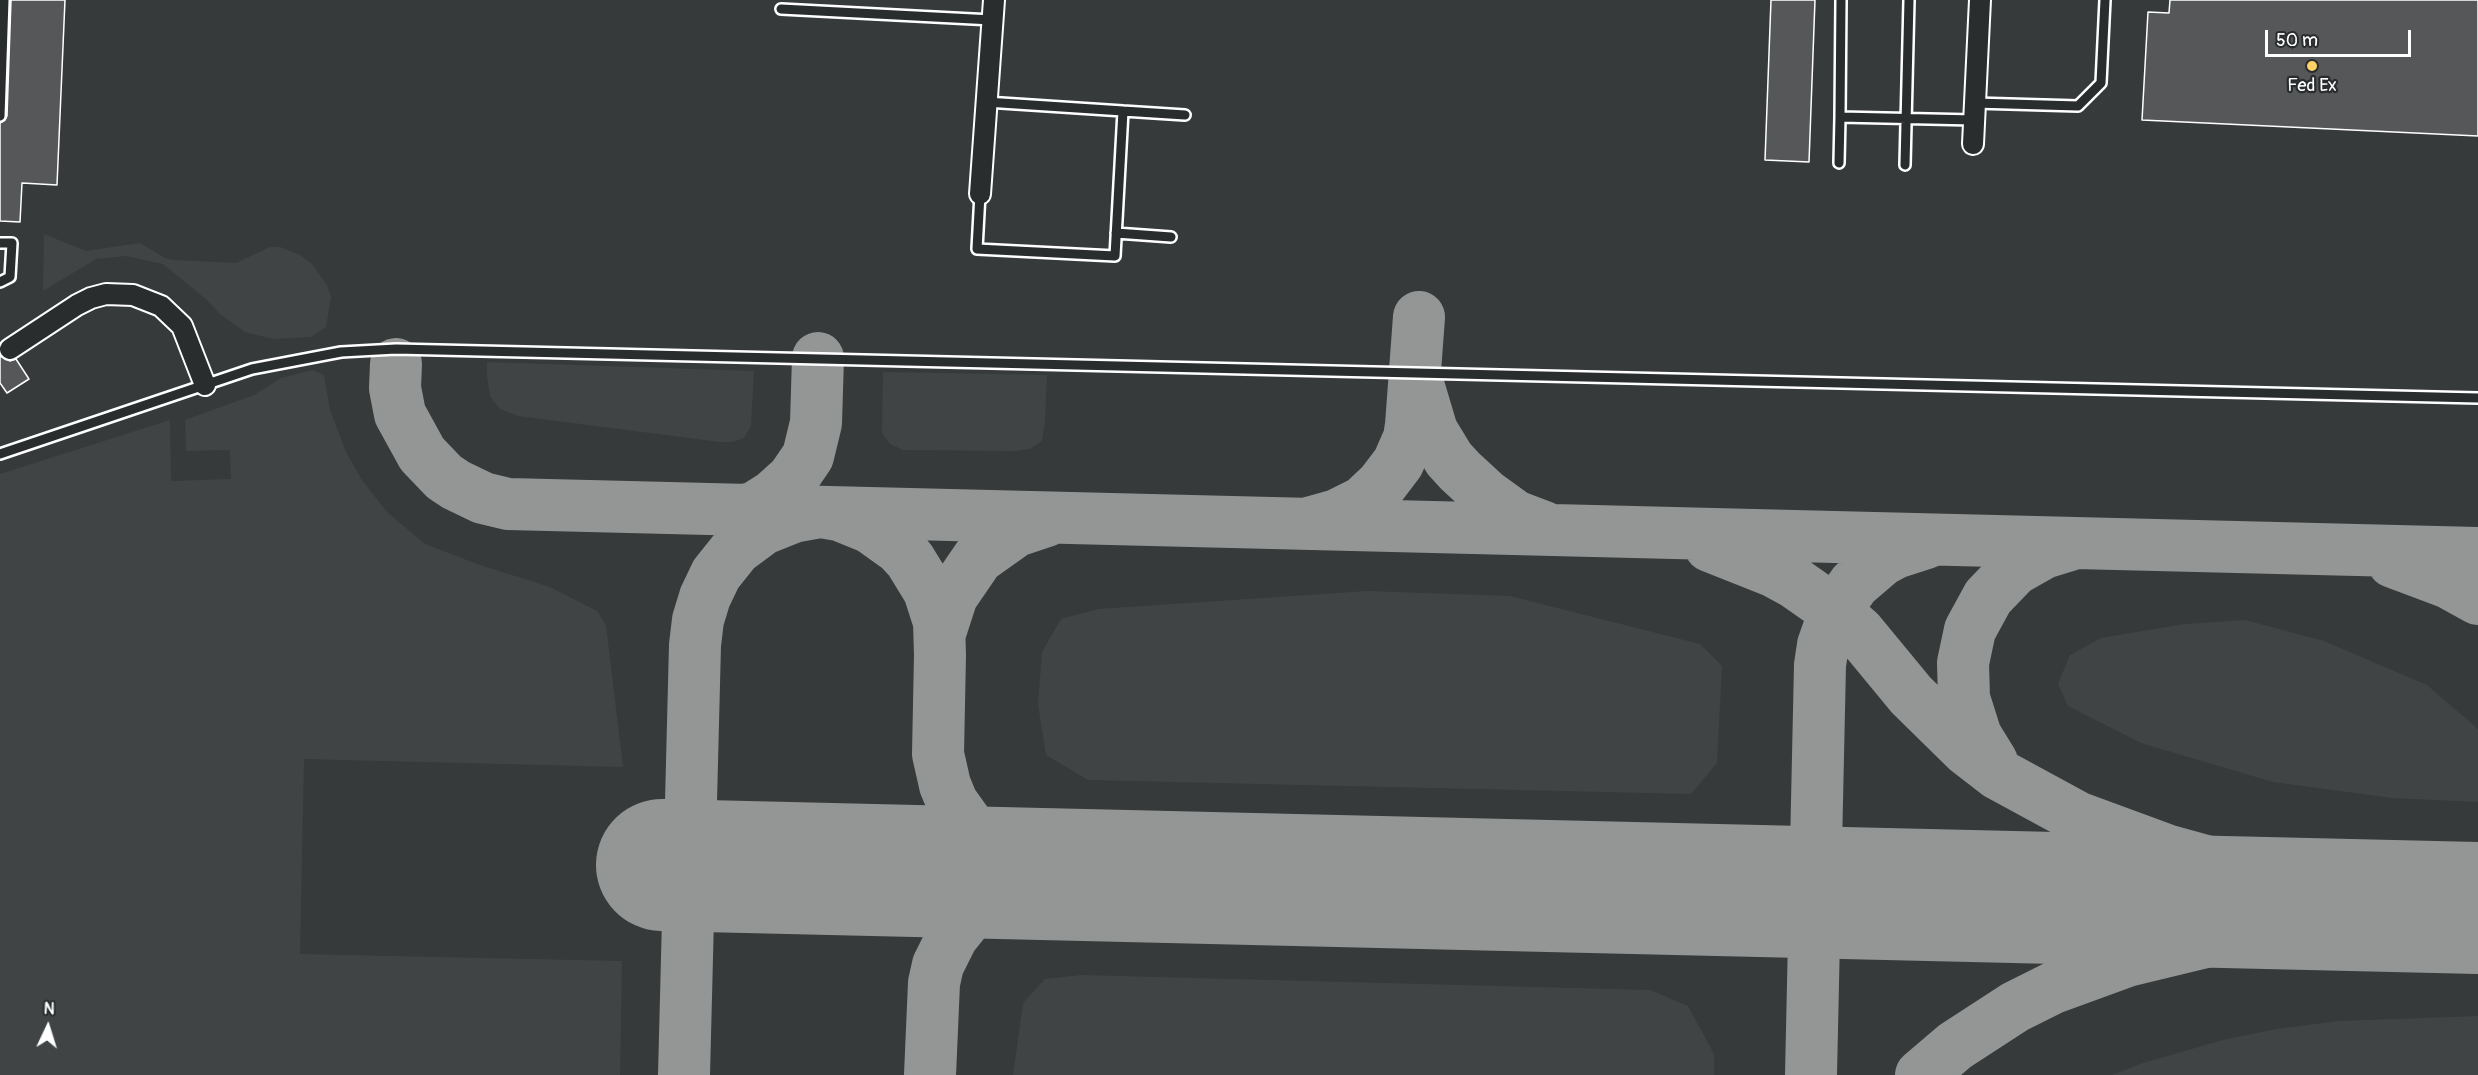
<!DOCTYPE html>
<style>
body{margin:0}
#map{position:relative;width:2478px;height:1075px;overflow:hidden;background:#2a2d2e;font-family:Pangolin,sans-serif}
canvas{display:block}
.north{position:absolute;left:18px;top:997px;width:60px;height:60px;-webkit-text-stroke:4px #2a2d2e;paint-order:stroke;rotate:4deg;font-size:16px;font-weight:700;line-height:24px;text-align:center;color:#fff}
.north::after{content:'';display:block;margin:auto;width:21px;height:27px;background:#fff;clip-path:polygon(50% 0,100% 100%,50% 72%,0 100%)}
.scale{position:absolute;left:2265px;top:30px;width:146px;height:27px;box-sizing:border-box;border:3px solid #fff;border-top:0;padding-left:8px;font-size:18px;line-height:21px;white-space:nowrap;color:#fff;-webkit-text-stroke:4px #2a2d2e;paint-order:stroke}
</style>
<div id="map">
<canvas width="2478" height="1075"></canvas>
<div class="north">N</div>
<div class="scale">50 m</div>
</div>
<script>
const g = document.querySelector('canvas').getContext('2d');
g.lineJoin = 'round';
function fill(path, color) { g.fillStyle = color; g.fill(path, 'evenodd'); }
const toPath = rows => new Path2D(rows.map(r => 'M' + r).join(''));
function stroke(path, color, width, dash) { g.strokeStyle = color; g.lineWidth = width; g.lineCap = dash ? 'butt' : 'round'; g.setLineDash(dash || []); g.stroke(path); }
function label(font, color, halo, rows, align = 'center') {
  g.font = font + ' Pangolin,sans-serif'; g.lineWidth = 4.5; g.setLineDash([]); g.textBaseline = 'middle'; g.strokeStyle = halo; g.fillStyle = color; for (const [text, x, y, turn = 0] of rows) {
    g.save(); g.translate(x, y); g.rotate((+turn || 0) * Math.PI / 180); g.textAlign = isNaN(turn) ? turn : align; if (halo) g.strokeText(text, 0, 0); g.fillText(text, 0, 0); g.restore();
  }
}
const built = toPath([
 [0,0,2478,0,2478,1075,0,1075]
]);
const green = toPath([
 [44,234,86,251,140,243,165,258,174,260,236,263,270,247,280,247,300,255,311,263,327,285,331,297,326,327,311,337,273,339,245,332,220,314,207,300,163,264,126,256,96,259,43,291],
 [487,362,754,371,751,426,744,438,732,442,720,442,518,416,500,409,490,396,487,376],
 [313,370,324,375,330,410,346,452,362,480,386,511,425,544,480,565,550,587,597,611,606,625,623,767,304,759,300,954,622,961,620,1075,0,1075,0,474,170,420,171,481,231,479,230,450,186,451,185,420,254,395,281,378],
 [883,372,1047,375,1045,421,1042,441,1030,449,1015,451,903,450,890,444,882,433],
 [1367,591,1510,596,1700,644,1722,666,1717,763,1691,794,1088,780,1046,755,1038,704,1042,652,1061,619,1098,609],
 [2245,620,2324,641,2427,685,2478,729,2478,802,2392,798,2273,782,2141,743,2068,706,2058,684,2070,655,2101,638,2185,624],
 [1081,975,1650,990,1688,1006,1714,1054,1714,1075,1013,1075,1023,1003,1045,979],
 [2478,1016,2478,1075,2112,1075,2143,1063,2223,1040,2276,1029,2339,1021]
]);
const taxiway = toPath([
 [396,364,395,388,400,414,422,454,444,477,456,485,483,498,508,504,2478,553],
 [1418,384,1432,431,1449,459,1460,471,1486,495,1515,516,1544,527],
 [743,510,754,508,773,496,793,478,808,456,816,423,818,358],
 [1312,522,1337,515,1363,502,1382,484,1398,463,1409,438,1411,425,1419,317],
 [1710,546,1773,571,1795,583,1835,611,1859,632,1911,695,1967,750,1998,774,2079,818,2166,850,2213,863,2276,875,2372,887,2478,894],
 [2393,562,2449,583,2478,599],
 [940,633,952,596,978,558,1016,531,1046,521],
 [1992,762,1976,736,1964,698,1963,663,1970,630,1988,597,2014,570,2044,553,2070,545],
 [684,1075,695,645,698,620,705,597,716,574,736,549,763,529,793,517,821,512,839,515,871,528,899,548,910,560,929,591,939,622,940,655,938,754,945,785,952,802,972,830,985,844,1002,855,1031,868,1079,875],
 [930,1075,934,983,938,965,952,937,972,912,998,892,1015,884,1032,879,1066,876],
 [1811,1075,1820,665,1823,645,1835,611,1854,584,1882,560,1895,553,1926,543],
 [1921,1075,1955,1046,2015,1007,2053,988,2127,961,2218,939,2264,933,2362,925,2456,922]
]);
const runway = toPath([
 [662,865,2478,908]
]);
const building = toPath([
 [11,0,65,0,57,185,22,183,20,222,0,221,0,123,5,120,7,116,11,0],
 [1771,0,1815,0,1809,162,1765,160,1771,0],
 [2170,0,2478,0,2478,136,2142,120,2148,12,2169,13,2170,0],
 [0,356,10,361,16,359,29,379,7,393,0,383,0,356]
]);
const service = toPath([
 [1841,0,1840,117,1974,120],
 [781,9,992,20],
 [1975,103,2078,106,2101,83,2105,0],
 [1123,111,1185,115],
 [0,116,4,0],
 [1839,163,1840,117],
 [1905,165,1909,0],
 [980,194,977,249,1115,256,1123,111,986,102],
 [1116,233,1171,237],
 [0,243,12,243,10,277,0,282],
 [0,454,252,369,341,352,396,349,2478,398]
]);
const minor = toPath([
 [1973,144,1980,0],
 [980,194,994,0],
 [10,349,77,305,91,298,106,294,133,295,161,306,182,326,205,385]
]);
const markers = [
 [2312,66,6,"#ffd166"]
];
const poiNames = [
 ["Fed Ex",2312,86]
];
fill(built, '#373a3b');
fill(green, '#414445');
stroke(taxiway, '#949696', 52);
stroke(runway, '#949696', 132);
fill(building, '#555758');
stroke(building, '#fff', 1.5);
stroke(service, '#fff', 14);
stroke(minor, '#fff', 24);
stroke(service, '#2a2d2e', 9);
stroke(minor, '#2a2d2e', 20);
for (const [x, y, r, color] of markers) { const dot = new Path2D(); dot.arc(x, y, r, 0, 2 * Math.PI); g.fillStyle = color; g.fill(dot); stroke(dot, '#2a2d2e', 2); }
label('18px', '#fff', '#2a2d2e', poiNames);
</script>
